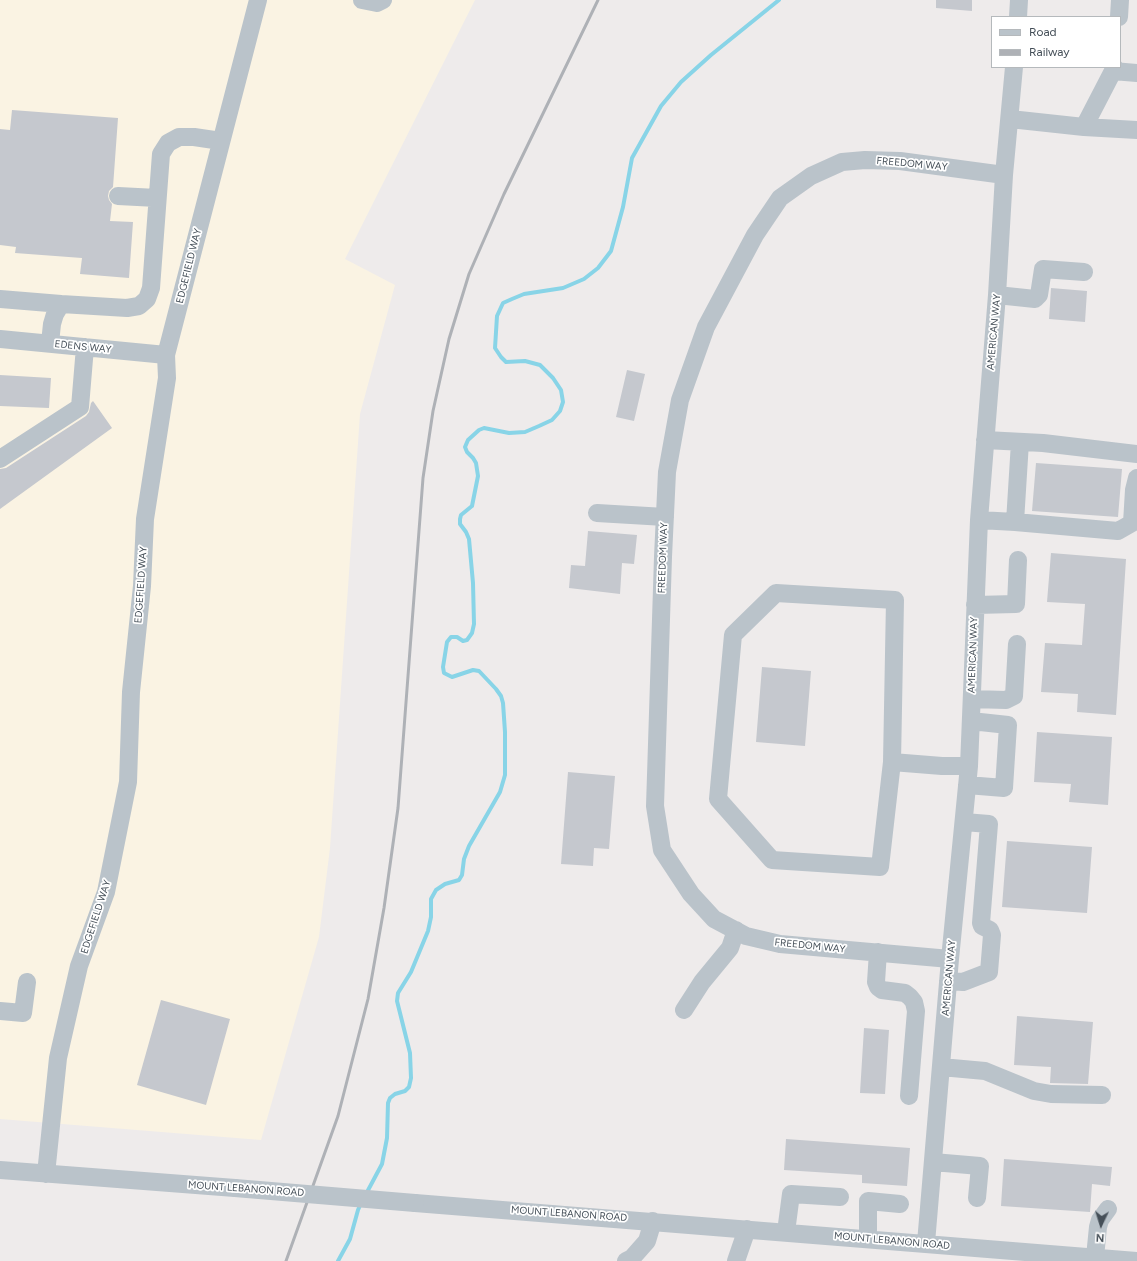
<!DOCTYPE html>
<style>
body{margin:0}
#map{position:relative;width:1137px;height:1261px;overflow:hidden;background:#eeebeb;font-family:Figtree,sans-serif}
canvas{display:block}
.legend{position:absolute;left:991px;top:16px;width:130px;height:52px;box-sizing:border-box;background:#fff;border:1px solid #b5b9bc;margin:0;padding:5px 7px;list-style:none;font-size:12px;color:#454f58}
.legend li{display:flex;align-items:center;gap:8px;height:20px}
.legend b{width:20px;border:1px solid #b5b9bc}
.north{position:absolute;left:1081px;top:1205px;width:40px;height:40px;-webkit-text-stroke:3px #fff;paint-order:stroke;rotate:184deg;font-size:11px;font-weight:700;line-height:16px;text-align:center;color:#454f58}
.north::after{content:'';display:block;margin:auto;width:14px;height:18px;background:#454f58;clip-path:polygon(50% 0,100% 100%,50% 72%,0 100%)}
</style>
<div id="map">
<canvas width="1137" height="1261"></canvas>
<ul class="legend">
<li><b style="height:5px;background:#bac3ca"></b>Road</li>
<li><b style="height:5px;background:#aeb1b6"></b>Railway</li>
</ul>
<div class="north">N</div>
</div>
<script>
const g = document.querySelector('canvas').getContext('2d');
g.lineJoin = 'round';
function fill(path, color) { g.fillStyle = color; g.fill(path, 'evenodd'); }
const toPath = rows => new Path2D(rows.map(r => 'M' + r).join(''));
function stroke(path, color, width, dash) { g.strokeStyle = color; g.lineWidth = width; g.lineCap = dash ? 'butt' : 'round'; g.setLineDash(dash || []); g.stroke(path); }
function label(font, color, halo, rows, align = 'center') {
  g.font = font + ' Figtree,sans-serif'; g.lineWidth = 3.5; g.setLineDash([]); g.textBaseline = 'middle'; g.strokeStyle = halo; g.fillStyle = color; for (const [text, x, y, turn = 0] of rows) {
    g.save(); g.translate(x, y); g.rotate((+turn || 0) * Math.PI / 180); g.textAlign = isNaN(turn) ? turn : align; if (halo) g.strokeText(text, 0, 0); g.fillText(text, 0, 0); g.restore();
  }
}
const commercial = toPath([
 [0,0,475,0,345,259,395,285,360,414,330,848,319,937,261,1140,0,1119]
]);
const stream = toPath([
 [366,1194,382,1164,387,1138,388,1103,390,1098,395,1094,405,1091,409,1087,411,1078,410,1053,397,1001,398,993,411,972,428,931,431,917,431,899,436,890,445,884,459,880,462,875,464,859,469,846,500,792,505,775,505,732,503,703,501,696,496,689,479,671,473,670,452,677,444,673,443,667,447,642,451,637,457,637,463,641,467,640,472,633,474,624,473,583,469,539,466,532,460,524,460,519,461,515,472,506,478,476,476,463,473,458,467,452,465,447,468,440,479,430,484,428,509,433,525,432,539,426,552,420,560,411,563,402,561,390,553,378,540,365,525,361,506,362,501,357,495,348,497,316,503,303,512,299,524,294,563,288,584,279,598,268,611,251,623,207,632,158,661,106,681,82,711,55,779,0],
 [338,1261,350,1239,358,1210,361,1203]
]);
const building = toPath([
 [936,0,972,0,972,11,936,8],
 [12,110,118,118,113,187,109,191,108,196,109,200,112,204,110,221,133,222,129,278,80,274,82,258,15,253,16,247,0,245,0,129,10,130],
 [1051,288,1087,291,1085,322,1049,319],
 [627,370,645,374,634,421,616,417],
 [0,375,51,378,49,408,0,406],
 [93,401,112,428,0,509,0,469,6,468,86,416,89,412,91,403],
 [1036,463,1122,469,1118,517,1032,511],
 [588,531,637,535,634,564,622,563,620,594,569,588,571,565,585,566],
 [1051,553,1126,559,1116,715,1077,712,1078,694,1041,692,1045,643,1082,645,1085,604,1047,602],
 [762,667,811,671,805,746,756,742],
 [1037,732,1112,737,1108,805,1069,802,1071,784,1034,782],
 [568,772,615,776,609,849,594,848,593,866,561,864],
 [1007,841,1092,847,1087,913,1002,907],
 [161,1000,230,1019,206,1105,137,1085],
 [1017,1016,1093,1022,1088,1084,1050,1083,1051,1067,1014,1065],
 [864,1028,889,1030,885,1094,860,1093],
 [786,1139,910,1148,907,1186,862,1183,862,1175,784,1170],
 [1004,1159,1112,1167,1110,1186,1092,1184,1090,1212,1001,1206]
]);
const minor = toPath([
 [362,0,377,3,383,0],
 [1018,17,1019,0],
 [1119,17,1120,0],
 [1113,71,1137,73],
 [1010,119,1084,127,1137,130],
 [1084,127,1113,71,1114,67],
 [118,196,157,198],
 [997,295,1035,299,1039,295,1043,269,1084,272],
 [0,299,61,304],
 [0,339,166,355],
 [50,343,52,324,55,314,61,304,127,308,139,306,147,299,151,288,161,154,168,143,179,137,194,137,221,141],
 [985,440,1043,443,1137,454],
 [0,459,80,407,85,347],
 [597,513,665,517],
 [979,520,1015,522,1020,442],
 [1015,522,1118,531,1132,523,1134,490,1137,478],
 [975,605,1016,604,1018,560],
 [972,699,1006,700,1014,696,1017,644],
 [892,762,895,600,776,593,733,635,718,799,772,860,880,867,892,762,942,766,969,766],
 [967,785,1004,788,1008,725,971,721],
 [878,952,876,982,878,987,882,990,905,993,910,997,914,1002,916,1011,909,1096],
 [950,959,780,944,746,936,714,919,691,894,662,850,655,806,663,557,667,472,680,400,706,327,755,235,780,198,811,176,842,162,865,160,900,161,1004,175],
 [948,981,963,982,989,972,992,935,990,930,982,926,981,923,989,824,964,822],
 [684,1010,702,982,730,948,736,930],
 [0,1011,23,1013,27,982],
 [941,1067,985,1071,1034,1091,1051,1094,1102,1095],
 [933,1162,980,1166,977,1198],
 [0,1170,235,1188],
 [46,1174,58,1058,79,966,106,892,128,782,131,692,142,586,145,519,167,378,166,355,258,0],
 [415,1203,1137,1261],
 [786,1232,791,1194,840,1197],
 [868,1239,868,1201,900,1204],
 [926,1243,950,959,969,766,979,520,997,295,1004,175,1014,67],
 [1095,1257,1098,1227,1100,1220,1108,1209],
 [626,1261,632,1258,647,1241,653,1221],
 [736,1261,747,1229]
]);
const rail = toPath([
 [286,1261,338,1116,368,999,384,908,398,808,423,478,433,411,449,339,469,274,504,194,598,0]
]);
const minorBridge = toPath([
 [235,1188,415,1203]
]);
const streetNames = [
 ["FREEDOM WAY",912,164,5],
 ["EDGEFIELD WAY",189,266,-76],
 ["AMERICAN WAY",994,332,-85],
 ["EDENS WAY",83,347,6],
 ["FREEDOM WAY",663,558,-88],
 ["EDGEFIELD WAY",141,585,-86],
 ["AMERICAN WAY",973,655,-88],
 ["EDGEFIELD WAY",96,917,-72],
 ["FREEDOM WAY",810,946,6],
 ["AMERICAN WAY",949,978,-85],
 ["MOUNT LEBANON ROAD",246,1189,4],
 ["MOUNT LEBANON ROAD",569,1214,4],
 ["MOUNT LEBANON ROAD",892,1241,5]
];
fill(commercial, '#faf3e3');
stroke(stream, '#88d4e7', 4);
fill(building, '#c5c8ce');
stroke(minor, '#bac3ca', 18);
stroke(rail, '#aeb1b6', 3);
stroke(minorBridge, '#bac3ca', 18);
label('10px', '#454f58', '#fff', streetNames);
</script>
